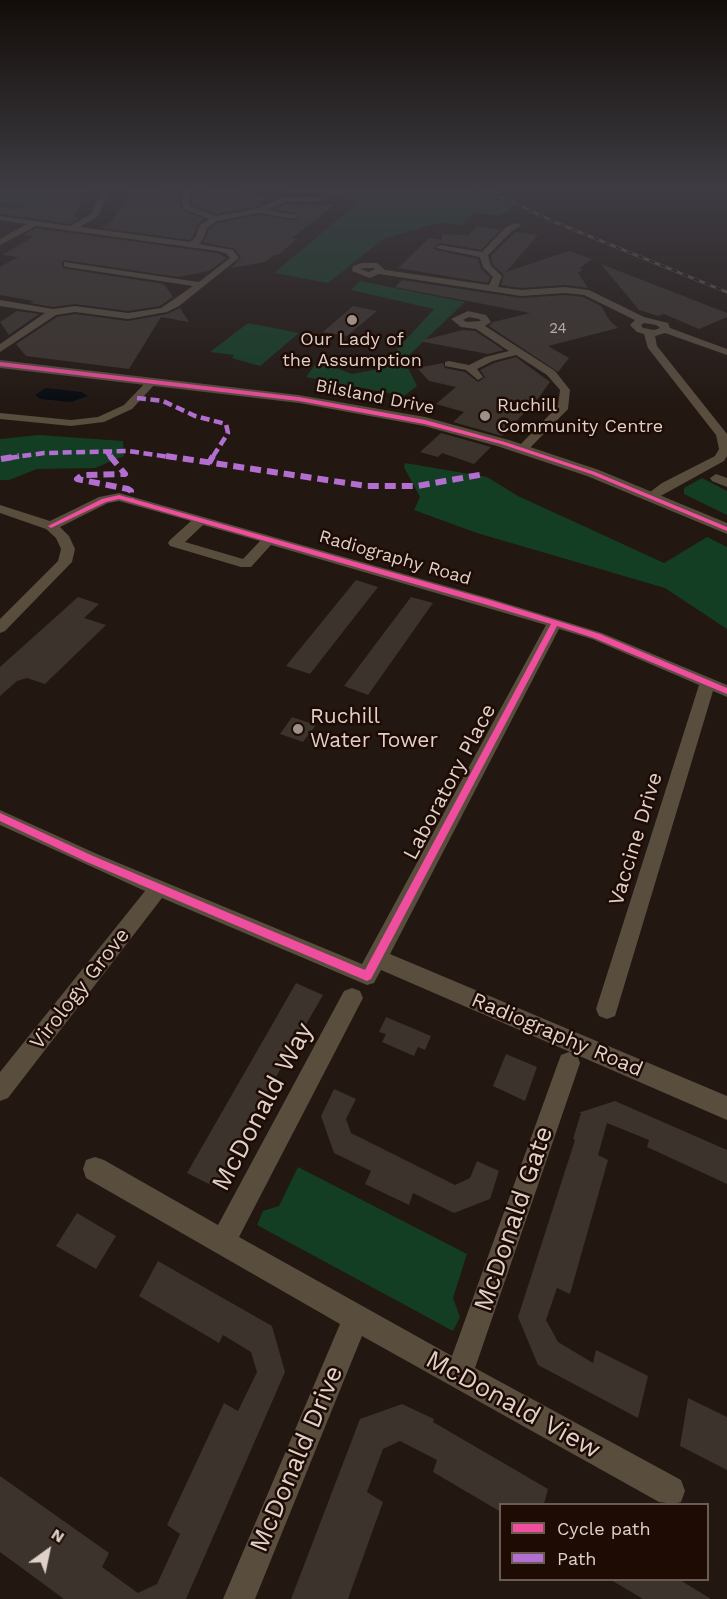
<!DOCTYPE html>
<style>
body{margin:0}
#map{position:relative;width:727px;height:1599px;overflow:hidden;background:#221711;font-family:"Work Sans",sans-serif}
canvas{display:block}
.legend{position:absolute;left:499px;top:1503px;width:210px;height:78px;box-sizing:border-box;background:#1e0c04;border:2px solid #6b5b53;margin:0;padding:8px 10px;list-style:none;font-size:18px;color:#dfd1ca}
.legend li{display:flex;align-items:center;gap:12px;height:30px}
.legend b{width:30px;border:2px solid #6b5b53}
.north{position:absolute;left:18px;top:1521px;width:60px;height:60px;-webkit-text-stroke:4px #1e0c04;paint-order:stroke;rotate:33deg;font-size:16px;font-weight:700;line-height:24px;text-align:center;color:#dfd1ca}
.north::after{content:'';display:block;margin:auto;width:21px;height:27px;background:#dfd1ca;clip-path:polygon(50% 0,100% 100%,50% 72%,0 100%)}
</style>
<div id="map">
<canvas width="727" height="1599"></canvas>
<ul class="legend">
<li><b style="height:8px;background:#ef4d9e"></b>Cycle path</li>
<li><b style="height:8px;background:#b36fd0"></b>Path</li>
</ul>
<div class="north">N</div>
</div>
<script>
const g = document.querySelector('canvas').getContext('2d');
g.lineJoin = 'round';
function fill(path, color) { g.fillStyle = color; g.fill(path, 'evenodd'); }
const toPath = rows => new Path2D(rows.map(r => 'M' + r).join(''));
function stroke(path, color, width, dash) { g.strokeStyle = color; g.lineWidth = width; g.lineCap = dash ? 'butt' : 'round'; g.setLineDash(dash || []); g.stroke(path); }
function label(font, color, halo, rows, align = 'center') {
  g.font = font + ' "Work Sans",sans-serif'; g.lineWidth = 5; g.setLineDash([]); g.textBaseline = 'middle'; g.strokeStyle = halo; g.fillStyle = color; for (const [text, x, y, turn = 0] of rows) {
    g.save(); g.translate(x, y); g.rotate((+turn || 0) * Math.PI / 180); g.textAlign = isNaN(turn) ? turn : align; if (halo) g.strokeText(text, 0, 0); g.fillText(text, 0, 0); g.restore();
  }
}
const green = toPath([
 [0,189,124,189,73,191,35,206,0,202],
 [255,189,468,189,514,206,500,216,473,213,462,226,442,222,383,239,328,283,274,273,360,201,287,190],
 [360,281,465,302,404,360,417,386,404,396,306,377,318,361,352,374,379,369,434,309,351,290],
 [248,323,299,333,260,366,232,358,234,355,210,352],
 [39,435,123,441,124,456,95,468,37,469,9,480,0,480,0,439],
 [405,463,487,477,518,496,664,563,707,537,727,547,727,629,665,588,477,533,414,510,420,497,404,467],
 [702,478,727,491,727,515,684,494,684,488],
 [298,1167,467,1254,453,1298,460,1317,453,1331,257,1225,263,1211,279,1206]
]);
const water = toPath([
 [46,388,81,392,88,396,71,402,40,399,35,395]
]);
const building = toPath([
 [148,189,181,195,179,202,182,210,204,219,198,224,193,237,189,240,102,228,111,222,132,192],
 [216,189,226,189,268,197,259,204,263,204,255,207,216,214,192,204,193,196],
 [73,193,84,197,75,215,78,219,70,224,0,214,0,207,18,209],
 [285,204,334,205,292,238,297,239,278,255,274,255,265,262,231,268,241,258,235,249,203,242,209,229,218,223,258,215,297,221,296,213,274,209],
 [477,226,500,230,481,250,440,243,434,248,436,250,478,259,481,269,490,277,488,283,398,268,429,238,442,240,442,234,468,235],
 [36,228,217,253,227,258,209,271,178,277,64,260,62,262,62,267,67,269,164,284,173,297,160,306,128,311,75,304,53,307,30,303,34,301,0,295,0,267,18,257,2,255,34,236,24,235],
 [515,232,538,235,506,272,569,251,592,259,580,268,582,270,578,273,588,288,565,285,521,288,501,285,504,275,493,265,491,256],
 [601,264,727,313,727,317,699,329,664,314,658,316,639,310],
 [402,280,521,298,565,295,583,297,601,306,610,321,618,328,548,346,569,358,558,372,489,326,493,322,530,313,395,287],
 [353,306,377,311,347,336,323,332],
 [180,308,189,322,161,317,129,369,26,356,16,344,57,317,75,314,128,321,167,314],
 [17,311,39,314,9,335,0,322],
 [463,330,475,331,504,350,488,354,419,341],
 [516,357,550,382,529,411,527,410,502,436,453,422,464,412,436,404,456,387,429,381,417,368,443,363,445,368,465,372,478,382,485,377,480,370,494,363],
 [441,433,491,447,474,464,442,453,438,457,420,452],
 [356,580,378,587,310,674,286,666],
 [78,597,99,604,84,618,106,625,45,684,27,678,17,681,0,696,0,667],
 [411,597,433,603,368,695,344,686],
 [292,717,316,725,303,742,280,734],
 [296,983,323,995,283,1064,217,1188,187,1173],
 [386,1017,431,1036,425,1050,418,1047,414,1056,382,1042,386,1034,379,1032],
 [506,1054,537,1067,525,1101,493,1086],
 [334,1089,356,1099,346,1119,351,1133,455,1185,470,1178,477,1161,499,1171,490,1199,454,1213,413,1193,409,1205,365,1184,371,1171,334,1153,321,1116],
 [615,1101,727,1150,727,1184,647,1147,649,1140,607,1123,598,1155,608,1160,570,1294,557,1288,546,1320,558,1342,593,1363,596,1350,648,1376,638,1418,538,1365,518,1317,575,1140,573,1139,581,1113,578,1113],
 [77,1213,116,1236,96,1269,56,1246],
 [158,1261,272,1326,285,1372,186,1599,64,1599,0,1552,0,1476,109,1553,102,1567,138,1593,157,1584,180,1534,167,1525,224,1403,238,1411,257,1372,251,1352,223,1335,219,1343,139,1296],
 [688,1398,727,1417,727,1470,680,1446],
 [402,1404,434,1419,433,1422,548,1489,544,1504,501,1504,501,1512,433,1472,437,1460,400,1441,383,1449,367,1492,383,1502,348,1599,291,1599,360,1419],
 [611,1580,680,1580,711,1599,643,1599]
]);
const minor = toPath([
 [185,189,192,191,189,201,190,206,216,216,256,209,285,197,320,197,324,199,320,201,286,201,267,210,296,215,296,219,258,213,217,221,207,228,203,239,199,244,233,250,239,258,179,306,167,312,128,319,75,312,56,315,0,352,0,344,45,313,0,306,0,300,53,309,75,306,128,313,161,308,193,286,67,267,64,266,64,262,199,282,230,258,227,254,218,251,36,226,0,245,0,239,27,224,0,220,0,216,70,226,92,213,100,194,104,192,108,194,98,216,80,227,190,242,195,238,200,225,209,219,184,209,181,201,185,189],
 [515,223,522,225,512,231,488,255,491,266,502,276,498,287,521,290,565,287,589,290,644,317,668,323,670,328,727,349,727,355,665,333,655,336,657,346,727,434,727,456,724,461,657,498,647,498,646,495,662,483,715,456,719,449,716,435,648,348,644,334,637,332,630,325,635,320,584,295,565,293,521,296,379,274,370,278,352,271,353,266,362,263,377,263,385,270,489,285,493,277,483,267,480,257,436,248,440,245,482,252,506,227,515,223],
 [366,268,374,268,375,269,369,272,360,269,366,268],
 [644,323,656,325,660,328,654,330,643,328,641,325,644,323],
 [468,311,486,315,491,322,485,326,555,371,570,390,568,409,526,452,518,452,516,449,558,406,560,390,547,375,516,355,493,361,477,369,483,377,478,380,466,370,445,366,445,362,449,361,469,365,485,357,509,351,476,329,461,327,451,319,468,311],
 [469,317,479,319,481,321,467,322,463,320,469,317],
 [151,380,156,383,132,409,104,422,71,426,0,419,0,413,71,420,98,417,124,405,147,381,151,380],
 [716,474,727,478,727,487,712,481,710,478,716,474],
 [119,493,492,599,602,633,727,685,727,697,713,691,615,1016,607,1019,599,1016,596,1009,699,685,592,639,559,629,390,954,727,1096,727,1120,381,970,374,983,367,985,162,898,8,1098,0,1101,0,1072,145,891,0,825,0,810,97,854,362,964,546,625,271,545,251,567,241,567,170,546,168,543,170,540,191,521,119,501,108,503,60,527,69,536,75,549,72,562,5,631,0,633,0,619,58,561,61,549,56,538,46,529,0,513,0,505,50,521,99,497,119,493],
 [203,525,260,541,243,559,185,542,203,525],
 [352,988,360,991,363,998,239,1237,452,1356,558,1063,561,1055,569,1052,577,1055,580,1063,475,1368,681,1480,685,1491,681,1502,674,1504,659,1502,362,1336,255,1599,223,1599,340,1324,86,1178,83,1169,86,1160,95,1157,104,1160,218,1225,344,991,352,988]
]);
const secondary = toPath([
 [0,360,299,395,425,417,509,440,599,470,727,523,727,534,587,476,497,446,424,426,299,403,0,368,0,360]
]);
const rail = toPath([
 [484,189,557,223,727,292]
]);
const quietFar1 = toPath([
 [137,398,163,401,195,416,226,424,228,433,212,458],
 [107,452,111,458],
 [9,458,44,453,129,451,176,458]
]);
const quiet = toPath([
 [110,456,125,474,82,475,77,479,128,489,131,491,131,500],
 [166,456,367,486,417,486,485,474],
 [1,459,19,456],
 [209,463,213,456]
]);
const cycleway = toPath([
 [0,362,299,397,425,420,505,442,595,472,727,527,727,531,591,474,501,444,424,424,299,401,0,366,0,362],
 [119,495,490,600,600,634,727,688,727,694,594,638,557,626,371,979,367,981,87,862,0,821,0,813,93,856,365,970,551,624,484,604,119,499,106,502,53,527,51,528,48,526,102,499,119,495]
]);
const markers = [
 [352,320,6,"#9d9089"],
 [485,416,6,"#9d9089"],
 [298,729,6,"#9d9089"]
];
const farNumbernames = [
 ["24",558,329]
];
const farPoinames = [
 ["Our Lady of",352,340],
 ["the Assumption",352,361],
 ["Ruchill",497,406,"left"],
 ["Community Centre",497,427,"left"]
];
const farStreetnames = [
 ["Bilsland Drive",375,397,11],
 ["Radiography Road",395,558,16]
];
const poiNames = [
 ["Ruchill",310,717],
 ["Water Tower",310,741]
];
const streetNames = [
 ["Laboratory Place",450,782,-62],
 ["Vaccine Drive",636,839,-73],
 ["Virology Grove",80,989,-52],
 ["Radiography Road",557,1035,23]
];
const nearStreetnames = [
 ["McDonald Way",263,1107,-62],
 ["McDonald Gate",514,1219,-71],
 ["McDonald View",513,1405,29],
 ["McDonald Drive",297,1459,-67]
];
fill(green, '#133e24');
fill(water, '#050b11');
fill(building, '#3c332d');
fill(minor, '#594d3e');
fill(secondary, '#584c3b');
stroke(rail, '#61584c', 3);
stroke(rail, '#1e0c04', 2, [6]);
stroke(quietFar1, '#b36fd0', 4.5, [9, 4.5]);
stroke(quiet, '#b36fd0', 6, [11, 6]);
fill(cycleway, '#ef4d9e');
const sky = g.createLinearGradient(0, 0, 0, 413);
sky.addColorStop(0, '#130d09');
sky.addColorStop(0.46, '#3e3c43');
sky.addColorStop(1, '#3e3c4300');
g.fillStyle = sky;
g.fillRect(0, 0, 727, 413);
for (const [x, y, r, color] of markers) { const dot = new Path2D(); dot.arc(x, y, r, 0, 2 * Math.PI); g.fillStyle = color; g.fill(dot); stroke(dot, '#1e0c04', 2); }
label('15px', '#b6aaa3', null, farNumbernames);
label('18px', '#dfd1ca', '#1e0c04', farPoinames);
label('18px', '#dfd1ca', '#1e0c04', farStreetnames);
label('21px', '#dfd1ca', '#1e0c04', poiNames, 'left');
label('21px', '#dfd1ca', '#1e0c04', streetNames);
label('26px', '#dfd1ca', '#1e0c04', nearStreetnames);
</script>
